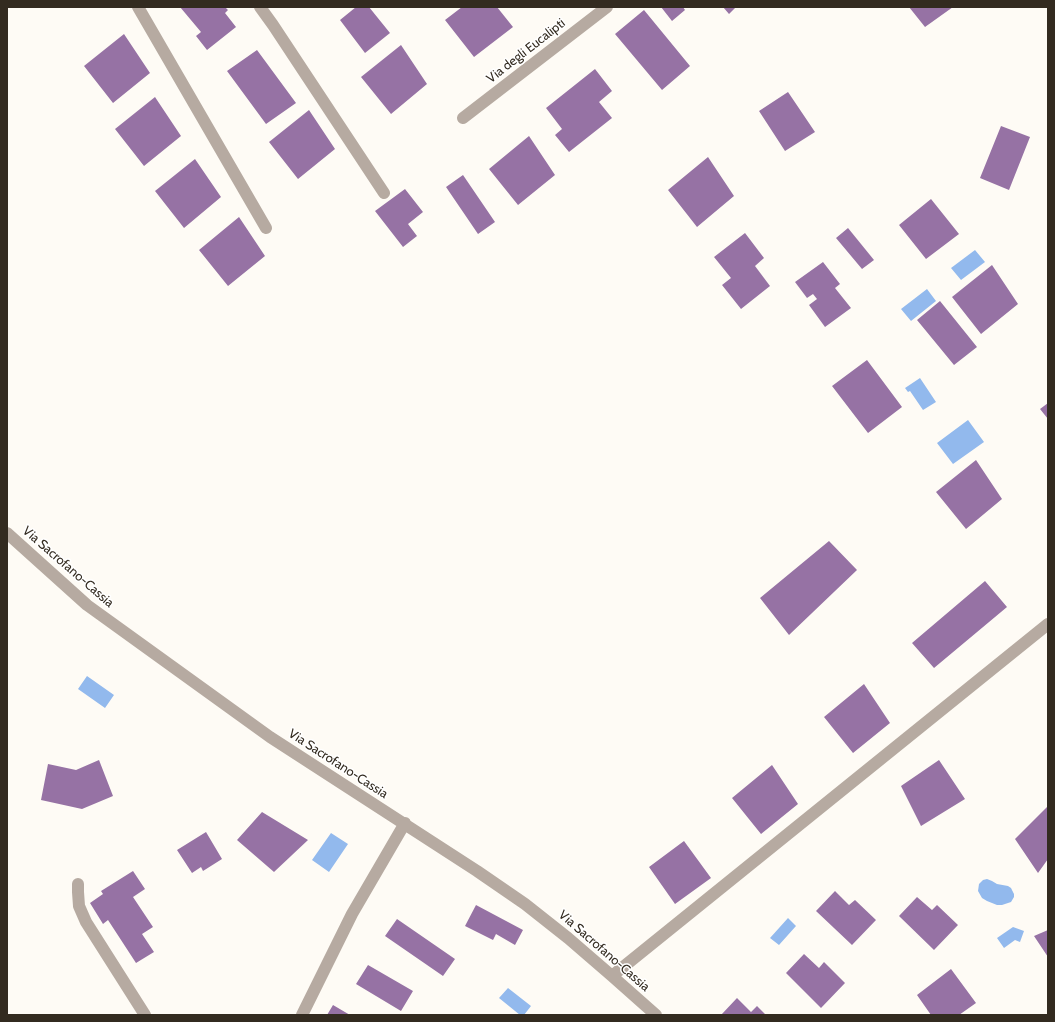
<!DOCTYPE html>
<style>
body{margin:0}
#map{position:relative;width:1055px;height:1022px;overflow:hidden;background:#fefbf5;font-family:Cabin,sans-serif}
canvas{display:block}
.frame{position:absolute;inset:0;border:8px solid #332b20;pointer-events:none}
</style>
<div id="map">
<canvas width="1055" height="1022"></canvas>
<div class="frame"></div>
</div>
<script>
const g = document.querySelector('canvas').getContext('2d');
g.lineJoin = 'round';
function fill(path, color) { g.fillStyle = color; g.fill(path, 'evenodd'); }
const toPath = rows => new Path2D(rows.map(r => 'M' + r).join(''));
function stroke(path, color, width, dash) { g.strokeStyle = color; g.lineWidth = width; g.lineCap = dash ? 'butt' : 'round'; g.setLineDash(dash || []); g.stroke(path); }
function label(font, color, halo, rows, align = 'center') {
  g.font = font + ' Cabin,sans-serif'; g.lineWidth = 3; g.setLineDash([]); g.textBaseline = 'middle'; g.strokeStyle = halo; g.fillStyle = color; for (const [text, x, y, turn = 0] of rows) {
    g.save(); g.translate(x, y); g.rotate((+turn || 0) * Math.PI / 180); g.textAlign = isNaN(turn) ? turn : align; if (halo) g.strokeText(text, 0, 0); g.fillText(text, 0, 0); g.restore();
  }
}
const water = toPath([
 [975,250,985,262,961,280,951,268],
 [927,289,936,301,911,321,901,309],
 [920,378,936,402,923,410,910,391,908,392,905,388],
 [968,420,984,442,953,464,937,443],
 [87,676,114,695,105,708,78,689],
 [331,833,348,844,329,872,312,860],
 [987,879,992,881,997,884,1008,886,1011,888,1014,894,1014,897,1011,902,1002,905,997,905,987,901,982,898,978,891,979,884,983,880],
 [788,918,796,926,779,945,770,938],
 [1013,927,1024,931,1020,942,1015,940,1004,948,997,938],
 [508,988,531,1006,524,1015,520,1015,499,998]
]);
const building = toPath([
 [180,7,225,7,228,10,225,13,236,27,207,50,196,36,201,32],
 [356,7,369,7,390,33,365,53,340,20],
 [462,7,497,7,513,27,474,57,445,20],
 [661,7,683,7,685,10,672,21],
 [723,7,736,7,729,14],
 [909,7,953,7,925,27],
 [644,10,690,66,662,90,615,34],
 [124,34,150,73,113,103,84,66],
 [401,45,427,84,391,114,361,77],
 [257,50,296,103,266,124,227,71],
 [595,69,612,91,599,102,612,118,569,152,555,135,562,129,546,108],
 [788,92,815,132,785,151,759,111],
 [155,97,181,136,144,166,115,129],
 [309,110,335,149,298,179,269,142],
 [1001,126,1030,137,1009,190,980,178],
 [529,136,555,175,518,205,489,169],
 [708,157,734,196,697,227,668,190],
 [195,159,221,197,184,228,155,191],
 [463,175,495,222,478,234,446,187],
 [405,189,423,212,408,224,417,236,403,247,375,211],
 [931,199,959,234,926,259,899,225],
 [239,217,265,256,228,286,199,250],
 [848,228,874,260,862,269,836,238],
 [745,233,764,258,755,266,770,286,741,309,722,285,731,278,714,257],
 [823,262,840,284,835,288,851,308,825,327,809,305,817,299,813,294,807,298,795,282],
 [992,265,1018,304,981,334,952,297],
 [940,301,977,347,954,365,917,320],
 [867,360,902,407,868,433,832,386],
 [1048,403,1048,419,1040,409],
 [976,460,1002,499,966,529,936,492],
 [829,541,857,570,789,635,760,598],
 [985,581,1007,607,934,668,912,643],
 [864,684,890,723,853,753,824,717],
 [99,760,113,796,82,809,41,800,48,764,76,770],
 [939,760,965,799,921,826,901,786],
 [772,765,798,804,761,834,732,798],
 [1048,806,1048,859,1038,873,1015,839],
 [262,812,308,840,274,872,237,840],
 [206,832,222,859,203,871,201,867,192,873,177,850],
 [684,841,711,878,675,904,649,867],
 [133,871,145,889,133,897,153,927,142,934,154,952,136,963,108,920,103,924,90,903,103,894,101,891],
 [835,891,849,905,855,900,876,920,852,945,816,911],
 [917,897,932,910,937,905,958,925,934,950,899,916],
 [476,905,523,930,515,945,496,934,493,940,465,926],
 [397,919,455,959,443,976,385,936],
 [1048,930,1048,957,1034,936],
 [804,954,819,968,824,962,845,983,821,1008,786,973],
 [368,965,413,991,401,1011,356,984],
 [951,969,976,1003,959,1015,931,1015,917,995],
 [737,998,751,1012,757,1006,766,1015,721,1015],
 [333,1005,350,1015,327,1015]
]);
const minor = toPath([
 [138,7,266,228],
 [260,7,273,25,384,193],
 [463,118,607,7],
 [7,533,87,605,270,737,477,871,525,904,568,938,612,976,656,1015],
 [78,884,78,892,79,906,86,922,145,1015],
 [612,976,1048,624],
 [302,1015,352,914,405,823]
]);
const streetNames = [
 ["Via degli Eucalipti",526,51,-38],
 ["Via Sacrofano-Cassia",68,567,41],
 ["Via Sacrofano-Cassia",338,764,33],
 ["Via Sacrofano-Cassia",604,951,41]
];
fill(water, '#92b9ed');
fill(building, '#9672a4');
stroke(minor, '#b6aaa1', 12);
label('13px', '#332b20', '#fff', streetNames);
</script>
